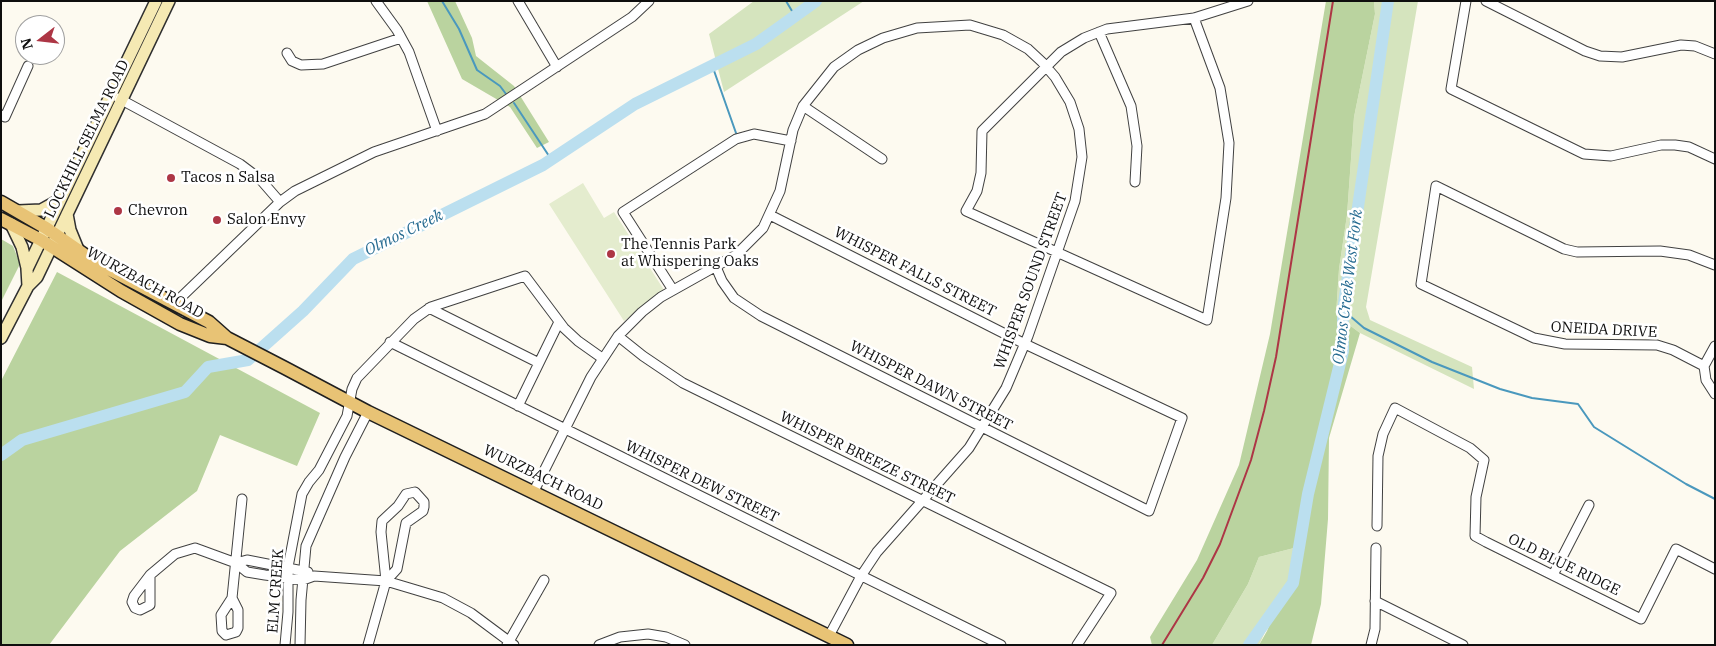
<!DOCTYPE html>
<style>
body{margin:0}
#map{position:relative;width:1716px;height:646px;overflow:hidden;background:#fdfaf0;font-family:"IBM Plex Serif",serif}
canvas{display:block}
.frame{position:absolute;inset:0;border:2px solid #0e0e0e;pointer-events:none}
.north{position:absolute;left:15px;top:15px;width:50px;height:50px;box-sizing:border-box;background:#fff;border:1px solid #9f9f9f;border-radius:50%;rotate:254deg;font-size:14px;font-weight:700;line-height:20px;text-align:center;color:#0e0e0e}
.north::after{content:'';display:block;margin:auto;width:18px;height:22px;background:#ad3645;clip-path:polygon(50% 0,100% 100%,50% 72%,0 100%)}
</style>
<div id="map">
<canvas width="1716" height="646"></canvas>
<div class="frame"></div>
<div class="north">N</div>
</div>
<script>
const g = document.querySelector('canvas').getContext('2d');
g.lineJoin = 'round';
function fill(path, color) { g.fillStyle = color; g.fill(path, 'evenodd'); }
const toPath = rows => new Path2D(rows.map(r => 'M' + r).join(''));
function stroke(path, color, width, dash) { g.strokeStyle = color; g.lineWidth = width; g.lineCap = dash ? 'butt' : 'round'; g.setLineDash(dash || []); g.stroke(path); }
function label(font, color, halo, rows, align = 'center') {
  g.font = font + ' "IBM Plex Serif",serif'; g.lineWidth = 5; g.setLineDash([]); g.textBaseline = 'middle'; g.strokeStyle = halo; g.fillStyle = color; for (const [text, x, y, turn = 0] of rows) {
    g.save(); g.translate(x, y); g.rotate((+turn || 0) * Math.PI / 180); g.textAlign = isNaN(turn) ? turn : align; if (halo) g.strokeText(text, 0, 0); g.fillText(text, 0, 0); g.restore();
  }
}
const green = toPath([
 [754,1,864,1,724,92,709,34],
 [1374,1,1418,1,1366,307,1370,320,1472,367,1474,389,1360,333,1336,315,1339,269,1347,215,1354,117,1375,14],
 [1294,548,1295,563,1286,587,1259,645,1212,645,1248,584,1259,557]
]);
const forest = toPath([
 [427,1,455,1,472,38,476,56,514,86,549,142,537,148,510,107,462,79],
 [1326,1,1374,1,1375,14,1354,117,1347,215,1339,269,1336,315,1360,333,1329,438,1328,519,1321,604,1311,645,1259,645,1267,631,1295,563,1294,548,1259,557,1248,584,1212,645,1152,645,1150,637,1197,560,1239,465,1270,334],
 [1,239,13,246,20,264,1,302],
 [57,272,320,413,297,466,220,435,197,491,120,551,49,645,1,645,1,381]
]);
const pitch = toPath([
 [583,183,604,218,614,212,664,290,624,321,549,204]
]);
const stream = toPath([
 [442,1,459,29,477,70,500,86,506,94],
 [786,1,795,16],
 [712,65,736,133],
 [514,103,551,159],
 [1343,310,1364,328,1432,362,1500,389,1532,398,1578,404,1594,427,1686,484,1715,499]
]);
const river = toPath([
 [1,455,22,440,185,392,208,367,248,360,303,311,353,259,543,165,635,104,756,44,816,1],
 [1249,645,1293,583,1308,494,1343,351,1343,310,1388,1]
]);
const street = toPath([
 [376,1,397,30,409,52,437,131],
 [518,1,557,67],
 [1466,1,1451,89,1584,154,1611,156,1661,145,1675,145,1689,147,1715,159],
 [1486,1,1585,51,1600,56,1622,57,1681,45,1695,46,1715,54],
 [1194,18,1220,88,1229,143,1226,198,1207,320,966,211,977,191,981,173,982,131,1061,52,1084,38,1107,29,1194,18,1248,1],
 [1099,32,1131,106,1137,146,1135,182],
 [287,53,292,61,301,65,323,64,401,38],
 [118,98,240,164,260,179,280,202],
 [803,106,882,159],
 [1,115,5,117,28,66],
 [716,267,722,281,734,298,761,316,1149,511,1182,418,1025,344,770,215],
 [673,290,623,212,736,139,754,134,791,141],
 [175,303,280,202,295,191,374,152,485,114,632,17,649,1],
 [429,308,539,363],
 [618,336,643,356,683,383,1111,593,1077,645],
 [390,342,1001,645],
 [1704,366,1673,350,1657,345,1565,344,1534,338,1421,284,1436,186,1564,249,1577,252,1660,251,1689,255,1715,265],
 [1704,366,1706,380,1715,394],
 [1704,366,1715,346],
 [518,406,559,322],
 [534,491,591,377,618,336,642,312,661,297,736,255,763,228,780,191,793,130,803,106,834,67,858,50,883,38,917,28,970,25,1003,35,1028,49,1042,62,1055,77,1070,102,1079,129,1082,157,1075,201,1028,336,1006,388,969,448,877,552,861,576,829,636],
 [1377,526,1378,456,1383,434,1395,408,1470,448,1484,460,1476,497,1475,536,1486,542,1641,619,1676,549,1715,569],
 [236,563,247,560,308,572],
 [150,575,150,605,140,610,135,608,132,602,134,596,150,575,175,554,195,548,236,563,247,572,265,575,303,580,314,576,386,581,443,598,471,613,514,645],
 [1553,575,1589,505],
 [232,598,238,610,238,628,236,632,226,635,222,631,221,615,232,598,242,499],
 [1375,601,1463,645],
 [285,645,288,612,288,567,302,494,309,482,319,470,347,416,352,389,357,378,414,319,431,307,525,276,564,328,578,341,602,358],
 [300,645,301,600,306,546,345,457,368,412],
 [368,645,386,581,381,532,382,521,398,506,406,494,415,492,424,502,424,507,423,511,406,523,397,569,386,581],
 [507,645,544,580],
 [599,645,620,637,648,634,666,637,685,645],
 [1371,645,1375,629,1376,548]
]);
const secondary = toPath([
 [18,211,41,210,59,200],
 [67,214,70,230,79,252],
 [11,224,22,247,27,268],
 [28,286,27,269,156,1],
 [1,338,28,286,37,277,169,1]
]);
const primary = toPath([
 [1,202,46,228,95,262,209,322,227,338,285,368,368,412,847,645],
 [1,219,41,240,121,291,180,324,210,336,227,338]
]);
const rail = toPath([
 [1162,645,1203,578,1220,544,1251,460,1264,411,1276,357,1333,1]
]);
const markers = [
 [171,178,5,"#ad3645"],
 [118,211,5,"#ad3645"],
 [217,220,5,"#ad3645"],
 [611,254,5,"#ad3645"]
];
const streetNames = [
 ["LOCKHILL SELMA ROAD",87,139,-64],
 ["WHISPER FALLS STREET",915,272,27],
 ["WHISPER SOUND STREET",1031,281,-70],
 ["WURZBACH ROAD",145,283,29],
 ["ONEIDA DRIVE",1604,330,3],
 ["WHISPER DAWN STREET",931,386,27],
 ["WHISPER BREEZE STREET",867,458,26],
 ["WURZBACH ROAD",543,478,26],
 ["WHISPER DEW STREET",702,482,26],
 ["OLD BLUE RIDGE",1564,565,26],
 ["ELM CREEK",276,591,-86]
];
const poiNames = [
 ["Tacos n Salsa",181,178],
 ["Chevron",128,211],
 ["Salon Envy",227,220],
 ["The Tennis Park",621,245],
 ["at Whispering Oaks",621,262]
];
const waterNames = [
 ["Olmos Creek",404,233,-26],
 ["Olmos Creek West Fork",1348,287,-83]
];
fill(green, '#d5e4be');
fill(forest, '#bad39f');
fill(pitch, '#e4ecce');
stroke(stream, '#4a98bd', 2);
stroke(river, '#bbdfef', 12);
stroke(street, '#414141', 11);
stroke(secondary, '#303030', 14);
stroke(primary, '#1f1f1f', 15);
stroke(street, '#fff', 9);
stroke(secondary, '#f5e9b3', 11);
stroke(primary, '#e8c375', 12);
stroke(rail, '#ad3645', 2);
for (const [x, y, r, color] of markers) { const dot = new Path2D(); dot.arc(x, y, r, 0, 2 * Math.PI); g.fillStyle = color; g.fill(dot); stroke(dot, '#fff', 2); }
label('15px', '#0e0e0e', '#fff', streetNames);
label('15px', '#0e0e0e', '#fff', poiNames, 'left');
label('italic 16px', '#266b91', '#fff', waterNames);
</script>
